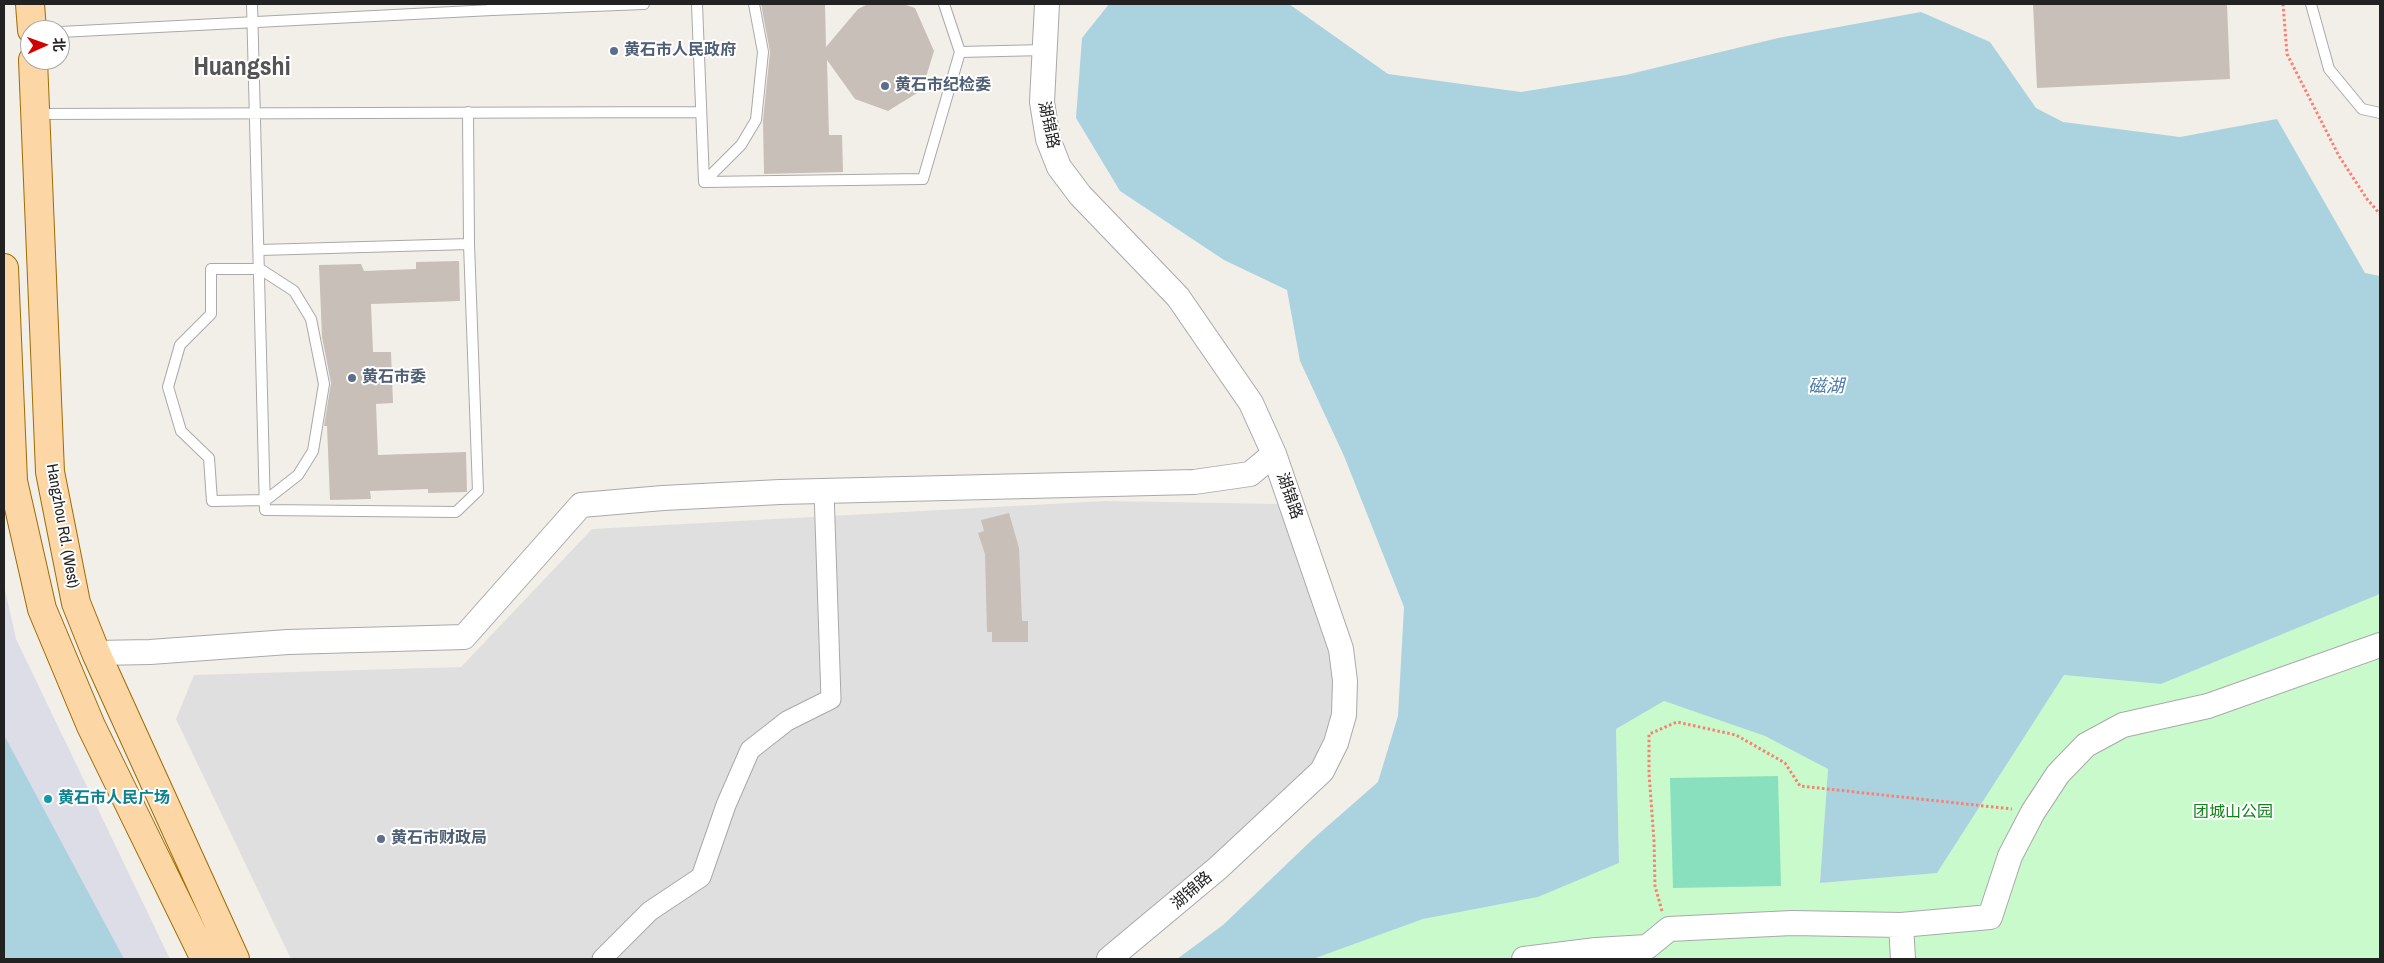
<!DOCTYPE html>
<meta charset="utf-8">
<style>
body{margin:0}
#map{position:relative;width:2384px;height:963px;overflow:hidden;background:#f2efe9;font-family:"Archivo Narrow","Noto Sans SC",sans-serif}
canvas{display:block}
.frame{position:absolute;inset:0;border:5px solid #222;pointer-events:none}
.north{position:absolute;left:20px;top:20px;width:50px;height:50px;box-sizing:border-box;background:#fff;border:1px solid #a7a7a7;border-radius:50%;rotate:88deg;font-size:14px;font-weight:700;line-height:20px;text-align:center;color:#222}
.north::after{content:'';display:block;margin:auto;width:18px;height:22px;background:#d40000;clip-path:polygon(50% 0,100% 100%,50% 72%,0 100%)}
</style>
<div id="map">
<canvas width="2384" height="963"></canvas>
<div class="frame"></div>
<div class="north">北</div>
</div>
<script>
const g = document.querySelector('canvas').getContext('2d');
g.lineJoin = 'round';
function fill(path, color) { g.fillStyle = color; g.fill(path, 'evenodd'); }
const toPath = rows => new Path2D(rows.map(r => 'M' + r).join(''));
function stroke(path, color, width, dash) { g.strokeStyle = color; g.lineWidth = width; g.lineCap = dash ? 'butt' : 'round'; g.setLineDash(dash || []); g.stroke(path); }
function label(font, color, halo, rows, align = 'center') {
  g.font = font + ' "Archivo Narrow","Noto Sans SC",sans-serif'; g.lineWidth = 4; g.setLineDash([]); g.textBaseline = 'middle'; g.strokeStyle = halo; g.fillStyle = color; for (const [text, x, y, turn = 0] of rows) {
    g.save(); g.translate(x, y); g.rotate((+turn || 0) * Math.PI / 180); g.textAlign = isNaN(turn) ? turn : align; if (halo) g.strokeText(text, 0, 0); g.fillText(text, 0, 0); g.restore();
  }
}
const residential = toPath([
 [1106,501,1279,504,1341,649,1336,743,1109,959,291,959,176,719,194,675,461,667,592,529]
]);
const park = toPath([
 [2380,594,2380,959,1313,959,1423,919,1538,897,1619,863,1616,729,1664,701,1765,736,1828,769,1820,883,1937,873,2064,675,2161,684]
]);
const pitch = toPath([
 [1778,776,1781,886,1673,888,1670,778]
]);
const plaza = toPath([
 [4,585,16,639,170,959,4,959]
]);
const water = toPath([
 [1109,4,1289,4,1388,74,1521,92,1626,75,1778,38,1921,12,1990,42,2036,108,2063,122,2180,137,2277,119,2365,273,2380,276,2380,594,2161,684,2064,675,1937,873,1820,883,1828,769,1765,736,1664,701,1616,729,1619,863,1538,897,1423,919,1313,959,1177,959,1223,925,1314,838,1378,782,1398,716,1404,607,1344,456,1300,361,1287,290,1224,260,1120,191,1076,118,1082,38],
 [4,735,124,959,4,959]
]);
const building = toPath([
 [761,4,825,4,826,47,858,9,868,4,903,4,915,8,934,51,922,90,888,111,855,99,827,60,829,135,842,135,843,172,764,174,763,120,770,52],
 [2033,4,2227,4,2230,79,2037,88],
 [459,261,460,301,371,304,373,352,391,352,393,403,376,404,378,455,466,452,467,492,428,493,428,489,370,491,371,499,330,500,327,426,324,426,331,383,322,337,319,265,361,264,364,271,416,269,416,262],
 [1009,513,1019,548,1022,621,1028,621,1028,642,992,642,992,632,987,632,985,554,978,533,984,531,981,520]
]);
const path = toPath([
 [2283,4,2287,54,2339,156,2367,199,2380,214],
 [1662,911,1655,886,1654,841,1649,773,1649,734,1677,722,1736,735,1785,763,1800,786,2012,809]
]);
const service = toPath([
 [252,4,265,510,456,512,478,491,469,244],
 [697,4,704,182],
 [944,4,960,52,1044,50],
 [2311,4,2329,69,2362,109,2380,113],
 [492,10,644,4],
 [60,32,492,10,492,4],
 [36,114,701,112],
 [704,182,923,179,960,52],
 [704,182,741,145,756,120,763,52,754,4],
 [260,250,469,244,468,112],
 [211,269,260,269,294,291,311,319,324,384,313,451,298,475,266,500,212,501,209,458,181,431,168,387,180,345,211,314,211,269]
]);
const minor = toPath([
 [602,959,650,911,701,877,726,805,750,750,787,721,831,699,824,491]
]);
const tertiary = toPath([
 [1047,4,1042,102,1048,139,1059,167,1080,195,1178,297,1251,403,1274,454,1341,649,1345,681,1344,715,1336,743,1322,771,1218,868,1109,959],
 [96,653,150,652,288,642,464,637,581,505,663,498,780,492,1194,482,1250,474,1274,454],
 [1901,925,1903,959],
 [1524,959,1596,950,1647,947,1669,929,1792,923,1901,925,1990,917,2010,856,2033,812,2058,774,2086,745,2123,725,2208,706,2380,645]
]);
const primary = toPath([
 [30,4,32,30],
 [33,60,50,472,76,603,96,653,235,959],
 [4,268,13,481,42,609,91,726,205,959]
]);
const markers = [
 [614,51,5,"#5c6f8a"],
 [885,86,5,"#5c6f8a"],
 [352,378,5,"#5c6f8a"],
 [48,799,5,"#0f9aa8"],
 [381,839,5,"#5c6f8a"]
];
const serviceNames = [
 ["黄石市人民政府",624,51],
 ["黄石市纪检委",895,86],
 ["黄石市委",362,378],
 ["黄石市财政局",391,839]
];
const streetNames = [
 ["湖锦路",1048,125,78],
 ["湖锦路",1289,496,71],
 ["Hangzhou Rd. (West)",62,526,80],
 ["湖锦路",1192,891,-41]
];
const cultureNames = [
 ["黄石市人民广场",58,799]
];
const parkNames = [
 ["团城山公园",2233,813]
];
const waterNames = [
 ["磁湖",1826,387]
];
const townNames = [
 ["Huangshi",242,68]
];
fill(residential, '#e0dfdf');
fill(park, '#c8facc');
fill(pitch, '#88e0be');
fill(plaza, '#dddde8');
fill(water, '#aad3df');
fill(building, '#c7bfb8');
stroke(service, '#a9a9a9', 12);
stroke(minor, '#a9a9a9', 21);
stroke(tertiary, '#a9a9a9', 26);
stroke(primary, '#a06b00', 30);
stroke(path, '#fa8072', 3, [2.5, 2.5]);
stroke(service, '#fff', 10);
stroke(minor, '#fff', 19);
stroke(tertiary, '#fff', 24);
stroke(primary, '#fcd6a4', 28);
for (const [x, y, r, color] of markers) { const dot = new Path2D(); dot.arc(x, y, r, 0, 2 * Math.PI); g.fillStyle = color; g.fill(dot); stroke(dot, '#fff', 2); }
label('bold 16px', '#4e5e75', '#fff', serviceNames, 'left');
label('16px', '#222', '#fff', streetNames);
label('bold 16px', '#0d838f', '#fff', cultureNames, 'left');
label('16px', '#0c8416', '#fff', parkNames);
label('italic 18px', '#4a7aab', '#fff', waterNames);
label('bold 26px', '#555', '#fff', townNames);
</script>
